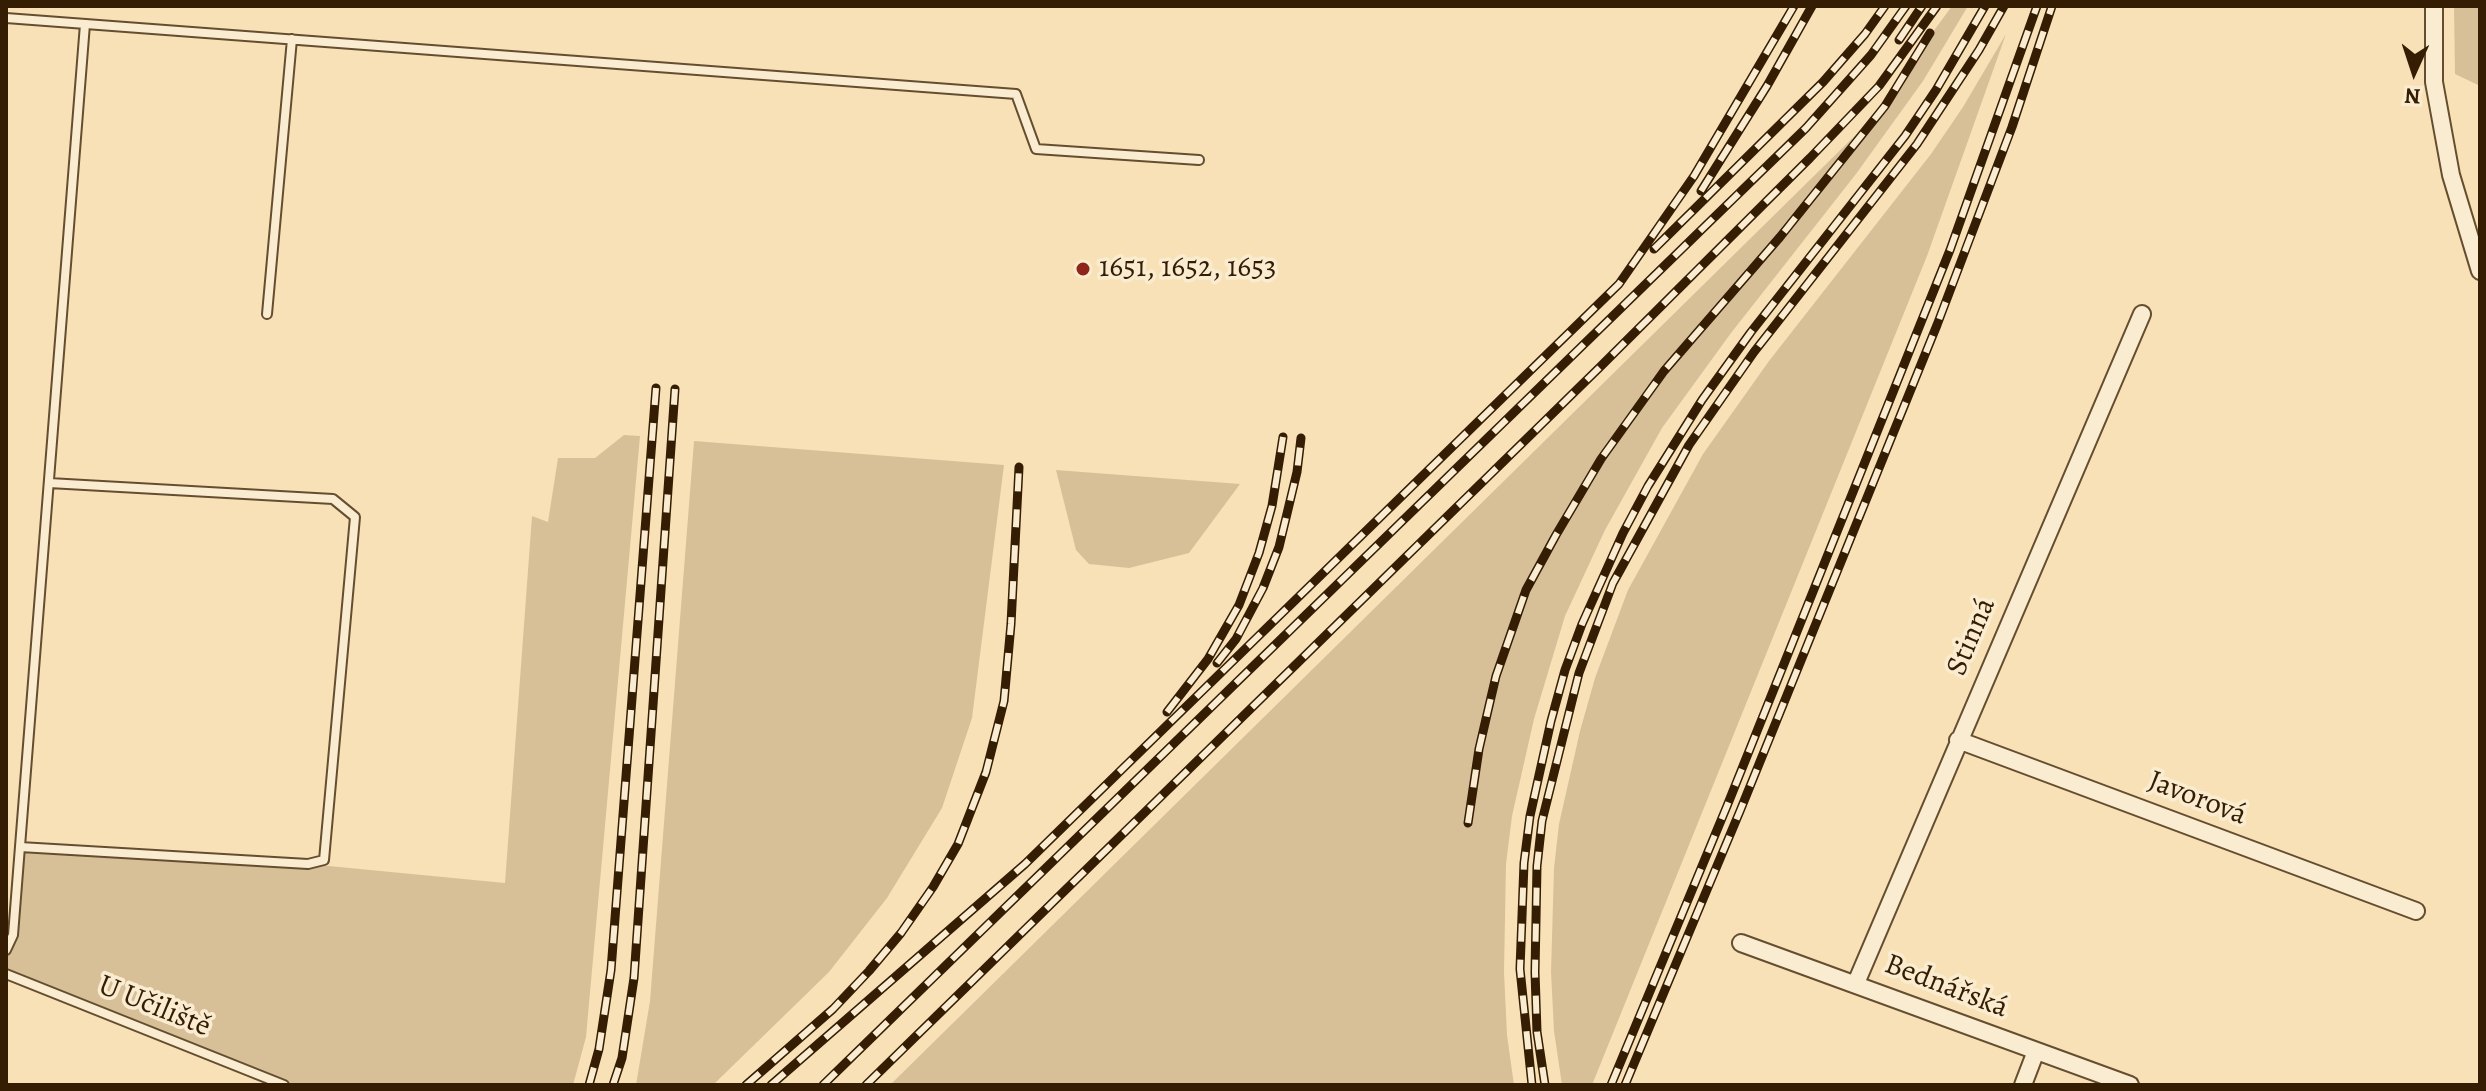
<!DOCTYPE html>
<meta charset="utf-8">
<style>
body{margin:0}
#map{position:relative;width:2486px;height:1091px;overflow:hidden;background:#f8e1b6;font-family:Alegreya,serif}
canvas{display:block}
.frame{position:absolute;inset:0;border:8px solid #341d03;pointer-events:none}
.north{position:absolute;left:2374px;top:32px;width:80px;height:80px;-webkit-text-stroke:6px #faecd0;paint-order:stroke;rotate:183deg;font-size:22px;font-weight:700;line-height:32px;text-align:center;color:#341d03}
.north::after{content:'';display:block;margin:auto;width:28px;height:36px;background:#341d03;clip-path:polygon(50% 0,100% 100%,50% 72%,0 100%)}
</style>
<div id="map">
<canvas width="2486" height="1091"></canvas>
<div class="frame"></div>
<div class="north">N</div>
</div>
<script>
const g = document.querySelector('canvas').getContext('2d');
g.lineJoin = 'round';
function fill(path, color) { g.fillStyle = color; g.fill(path, 'evenodd'); }
const toPath = rows => new Path2D(rows.map(r => 'M' + r).join(''));
function stroke(path, color, width, dash) { g.strokeStyle = color; g.lineWidth = width; g.lineCap = dash ? 'butt' : 'round'; g.setLineDash(dash || []); g.stroke(path); }
function label(font, color, halo, rows, align = 'center') {
  g.font = font + ' Alegreya,serif'; g.lineWidth = 7; g.setLineDash([]); g.textBaseline = 'middle'; g.strokeStyle = halo; g.fillStyle = color; for (const [text, x, y, turn = 0] of rows) {
    g.save(); g.translate(x, y); g.rotate((+turn || 0) * Math.PI / 180); g.textAlign = isNaN(turn) ? turn : align; if (halo) g.strokeText(text, 0, 0); g.fillText(text, 0, 0); g.restore();
  }
}
const green = toPath([
 [1952,6,1968,6,1923,81,1856,174,1731,333,1662,428,1605,530,1565,616,1534,719,1512,816,1506,864,1504,972,1507,1035,1514,1085,890,1085,1885,106,1919,51],
 [2454,6,2480,6,2480,86,2455,74],
 [2006,34,1927,256,1592,1085,1562,1085,1554,1031,1551,972,1554,868,1559,824,1580,731,1595,678,1628,590,1703,454,1769,361,1931,154,1963,107],
 [624,435,640,436,586,1037,573,1085,284,1085,6,974,6,950,13,935,20,847,308,864,505,883,532,516,548,522,558,458,595,458],
 [694,441,1004,465,972,718,942,808,887,898,829,972,713,1085,636,1085,650,1001],
 [1056,470,1240,484,1189,553,1129,568,1089,564,1076,550]
]);
const lane = toPath([
 [6,18,1016,94,1036,149,1199,160],
 [267,314,292,39],
 [20,847,308,864,324,860,355,517,333,499,49,483],
 [6,950,13,935,85,24],
 [6,974,284,1085]
]);
const street = toPath([
 [2434,6,2434,82,2451,175,2480,271],
 [1958,740,2416,911],
 [1741,943,2130,1085],
 [1856,983,2142,314],
 [2023,1085,2036,1051]
]);
const rail = toPath([
 [1899,40,1922,6],
 [1701,191,1767,86,1812,6],
 [1654,249,1823,82,1865,34,1885,6],
 [1217,663,1236,639,1263,588,1279,547,1297,472,1301,438],
 [1167,712,1208,659,1239,605,1259,553,1272,506,1283,437],
 [1468,823,1479,749,1496,676,1526,590,1556,535,1601,459,1664,371,1780,237,1885,106,1930,33],
 [589,1085,599,1049,611,970,656,388],
 [613,1085,622,1058,634,978,675,389],
 [746,1085,833,1009,869,971,901,933,933,887,958,844,986,772,1004,701,1011,624,1019,467],
 [771,1085,1025,864,1619,284,1694,176,1794,6],
 [823,1085,1806,128,1871,55,1906,6],
 [866,1085,1600,367,1810,158,1879,86,1937,6],
 [1532,1085,1520,969,1524,863,1530,816,1551,721,1565,670,1582,624,1623,533,1648,486,1702,400,1751,332,1905,136,1936,90,1985,6],
 [1545,1085,1537,1032,1535,972,1537,866,1542,821,1579,673,1613,583,1689,445,1754,352,1917,144,1979,50,2004,6],
 [1611,1085,1727,806,1950,250,2037,6],
 [1625,1085,1740,811,1937,325,2012,127,2052,6]
]);
const markers = [
 [1083,269,8,"#8f2418"]
];
const poiNames = [
 ["1651, 1652, 1653",1099,269]
];
const streetNames = [
 ["Stinná",1972,637,-67],
 ["Javorová",2197,799,21],
 ["Bednářská",1946,987,21],
 ["U Učiliště",154,1007,22]
];
fill(green, '#d7c098');
stroke(lane, '#654e30', 12);
stroke(street, '#654e30', 20);
stroke(lane, '#faecd0', 8);
stroke(street, '#faecd0', 16);
stroke(rail, '#341d03', 9);
stroke(rail, '#faecd0', 6, [18]);
for (const [x, y, r, color] of markers) { const dot = new Path2D(); dot.arc(x, y, r, 0, 2 * Math.PI); g.fillStyle = color; g.fill(dot); stroke(dot, '#faecd0', 3); }
label('30px', '#341d03', '#faecd0', poiNames, 'left');
label('30px', '#341d03', '#faecd0', streetNames);
</script>
